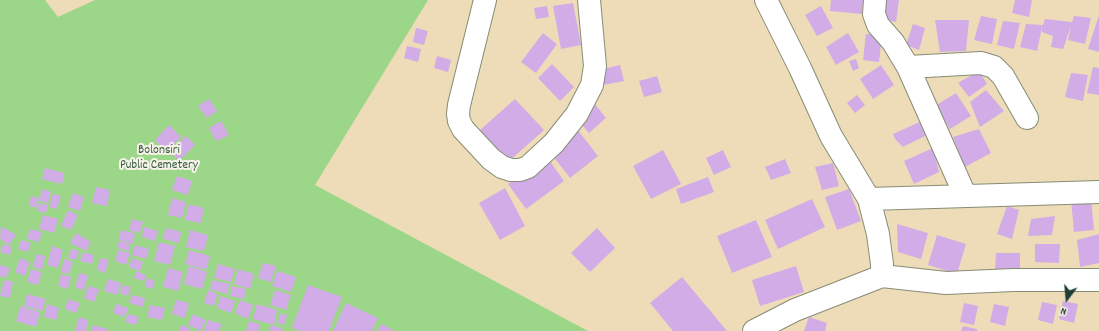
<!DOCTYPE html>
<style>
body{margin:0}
#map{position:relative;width:1099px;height:331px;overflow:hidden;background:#eedcb9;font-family:Dekko,sans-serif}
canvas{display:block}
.north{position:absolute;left:1047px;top:279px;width:40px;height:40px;-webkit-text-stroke:3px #f7f3e8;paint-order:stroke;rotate:196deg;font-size:11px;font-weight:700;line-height:16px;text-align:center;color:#1f3d34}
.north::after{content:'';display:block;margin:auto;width:14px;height:18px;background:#1f3d34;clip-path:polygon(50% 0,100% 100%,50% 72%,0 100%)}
</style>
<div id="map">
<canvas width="1099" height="331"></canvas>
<div class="north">N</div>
</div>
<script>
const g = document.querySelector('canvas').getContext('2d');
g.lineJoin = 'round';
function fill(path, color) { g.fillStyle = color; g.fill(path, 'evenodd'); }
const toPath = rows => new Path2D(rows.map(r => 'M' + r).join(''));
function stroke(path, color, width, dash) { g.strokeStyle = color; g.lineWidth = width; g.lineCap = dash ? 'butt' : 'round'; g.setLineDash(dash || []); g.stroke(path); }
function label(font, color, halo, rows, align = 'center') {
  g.font = font + ' Dekko,sans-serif'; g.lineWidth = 4; g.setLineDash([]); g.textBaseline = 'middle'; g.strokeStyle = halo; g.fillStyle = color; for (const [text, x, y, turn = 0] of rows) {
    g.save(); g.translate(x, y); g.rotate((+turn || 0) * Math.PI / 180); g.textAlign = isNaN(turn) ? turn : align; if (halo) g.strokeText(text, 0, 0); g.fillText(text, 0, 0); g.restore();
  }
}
const green = toPath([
 [0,0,45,0,58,17,95,0,428,0,315,185,588,331,0,331]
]);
const building = toPath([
 [831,0,863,0,862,14,830,11],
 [884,0,899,0,896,22,881,19],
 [1015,0,1032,0,1029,17,1012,13],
 [573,3,581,45,561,49,553,6],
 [547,6,549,17,536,19,534,8],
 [821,6,833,28,817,36,805,15],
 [1099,15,1099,52,1088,49],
 [981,16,997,19,992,44,974,40],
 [1074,16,1091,18,1085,44,1068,40,1071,26,1063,49,1051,47,1053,36,1042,32,1042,27,1037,51,1020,47,1026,24,1043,25,1045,19,1072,22],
 [935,20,969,20,966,51,940,52],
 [1003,21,1020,23,1014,49,997,45],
 [913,24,925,28,919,50,906,45],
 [416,28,428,31,424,45,413,42],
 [543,33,557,44,536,73,521,62],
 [848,33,859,52,836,65,826,47],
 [866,34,882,35,879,62,863,60],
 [407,46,421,49,418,62,404,58],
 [437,56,451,60,448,72,434,68],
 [856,59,859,68,853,71,849,61],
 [552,64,574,87,560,101,538,78],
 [620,65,624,81,603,85,599,70],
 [881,65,894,85,873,99,860,79],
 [1093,67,1099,68,1099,95,1087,93],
 [979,71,987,84,969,97,958,83],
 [1071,73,1088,75,1083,101,1065,97],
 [657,76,662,92,644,97,639,81],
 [986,90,1004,111,980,127,970,102],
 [956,93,971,116,950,129,935,106],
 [857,95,865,105,855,113,847,103],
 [209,99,217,111,207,118,198,106],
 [515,99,544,130,508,162,480,130],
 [595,104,606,118,589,133,577,119],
 [924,120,931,133,903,147,895,139,893,134],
 [221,121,229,135,216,141,209,128],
 [169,125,181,137,167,152,155,140],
 [577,129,598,156,570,178,549,151],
 [979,129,991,153,965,167,953,137],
 [186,136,195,145,179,161,170,152],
 [933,148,939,172,914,184,904,161],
 [663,150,681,184,651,199,633,166],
 [723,150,731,167,714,175,706,158],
 [547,157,564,181,526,209,508,184],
 [785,159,791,173,771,180,765,167],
 [833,163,839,186,822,190,815,167],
 [45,168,64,173,62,184,42,179],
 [177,176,192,181,188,195,172,190],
 [708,177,714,192,681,204,676,189],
 [96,187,110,190,107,206,92,203],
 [505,188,525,226,500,240,479,203],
 [42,189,51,192,48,203,39,201],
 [849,189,861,221,837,230,825,197],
 [73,193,84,197,80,211,68,207],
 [53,194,61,196,57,209,49,207],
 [31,196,39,198,36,208,29,206],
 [172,198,186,202,182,218,168,215],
 [1091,198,1094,230,1074,232,1071,200],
 [812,199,825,227,778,249,765,220],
 [39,203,48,205,46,213,37,211],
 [189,204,204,208,201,223,185,220],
 [1007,206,1019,210,1012,239,997,234],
 [68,210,78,215,71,230,61,226],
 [43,215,58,219,54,233,39,229],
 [1055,216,1052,235,1028,236,1031,219],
 [132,219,143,222,140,233,129,230],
 [756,220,772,257,732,273,717,236],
 [897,224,928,233,921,259,898,252],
 [1,226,16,235,9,245,0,239],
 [144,227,158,231,155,241,142,237],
 [166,228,181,232,179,243,163,239],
 [597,228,615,248,590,272,571,253],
 [30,229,42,232,39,242,27,239],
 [121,230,135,233,133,244,119,240],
 [190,230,208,235,204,251,186,247],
 [76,233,91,242,86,251,70,243],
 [1099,234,1099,263,1080,267,1077,240],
 [937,235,966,244,957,274,928,265],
 [21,240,31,243,28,252,18,249],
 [119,241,130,244,129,251,117,248],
 [159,242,175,246,170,265,154,261],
 [3,244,12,247,10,255,0,252],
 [1035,244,1060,244,1059,263,1035,262],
 [135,245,149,249,146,259,132,255],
 [52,246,63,250,58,268,47,265],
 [71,249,79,251,76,260,68,258],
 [118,250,130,253,126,265,115,261],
 [189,250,210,256,206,270,185,264],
 [83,252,94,255,92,264,80,261],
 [996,253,1020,253,1020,272,995,271],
 [36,254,45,256,42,270,33,267],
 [20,258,30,262,25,276,15,272],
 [100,258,109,260,105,273,97,270],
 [132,258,143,262,140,271,129,267],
 [64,259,73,262,69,274,61,272],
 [263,263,276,266,271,282,258,278],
 [218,264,235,269,231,282,214,278],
 [0,265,10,268,6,278,0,276],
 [189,266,207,272,202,289,184,284],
 [796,266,804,292,760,306,752,280],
 [168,268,183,272,178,291,163,287],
 [31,269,42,272,38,285,27,282],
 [238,269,254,274,250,289,234,284],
 [136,271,146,275,144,281,134,278],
 [277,271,296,277,291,292,272,286],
 [79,273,88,275,84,290,75,288],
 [61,274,71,277,68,289,58,286],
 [682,277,727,331,673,331,650,303],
 [147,278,155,281,152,289,145,287],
 [108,279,121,283,117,295,104,291],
 [4,280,13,282,10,298,0,296],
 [213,280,230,284,227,294,210,289],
 [122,285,131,287,128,296,120,293],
 [308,285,342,297,329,331,301,331,292,328],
 [88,286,99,289,94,302,84,298],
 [232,286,246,289,244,299,230,296],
 [208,290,218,294,214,306,204,303],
 [275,290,291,295,286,310,270,305],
 [27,294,46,299,42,311,24,306],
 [132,295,145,298,143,307,129,303],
 [221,296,235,301,231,313,217,308],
 [68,299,80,303,76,313,65,309],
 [176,300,189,303,185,318,172,314],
 [240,300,253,305,248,319,235,313],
 [1063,301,1078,304,1074,323,1059,319],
 [1042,302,1057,305,1053,324,1038,320],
 [346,303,378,318,372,331,333,331],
 [964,303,978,306,974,325,960,322],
 [47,304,59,308,56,320,44,317],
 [116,304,128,308,125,317,113,313],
 [257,304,277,310,274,325,253,319],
 [994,304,1009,307,1005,326,990,322],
 [150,305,165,308,162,320,147,317],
 [20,306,40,312,36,327,16,321],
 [281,313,287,315,284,325,277,323],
 [128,314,139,317,136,325,125,322],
 [193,314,206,320,201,331,188,325],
 [79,317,88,320,86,331,75,331],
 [809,317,827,323,825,331,804,331],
 [208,320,222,324,219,331,204,331],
 [249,321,260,324,258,331,246,331],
 [382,324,394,331,377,331],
 [93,325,108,329,107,331,91,331],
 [181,325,190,328,190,331,179,331],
 [271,325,282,328,281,331,269,331],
 [963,326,977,329,977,331,961,331]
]);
const minor = toPath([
 [485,0,459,105,458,114,459,121,463,129,491,159,502,167,511,170,520,170,528,167,554,143,577,114,592,85,595,66,589,0],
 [766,0,800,68,831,136,869,199,878,234,882,264,882,276],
 [875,0,874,14,878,25,893,42,908,67,965,195],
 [908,67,981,63,994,67,1003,76,1027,118],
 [869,199,1099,192],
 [754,331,795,310,882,276,946,283,1013,280,1099,280]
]);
const parkNames = [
 ["Bolonsiri",159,151],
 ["Public Cemetery",159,166]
];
fill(green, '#9cd689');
fill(building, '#d1ace6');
stroke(minor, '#868c76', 24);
stroke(minor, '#fff', 22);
label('13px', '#385c45', '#f7f3e8', parkNames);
</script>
